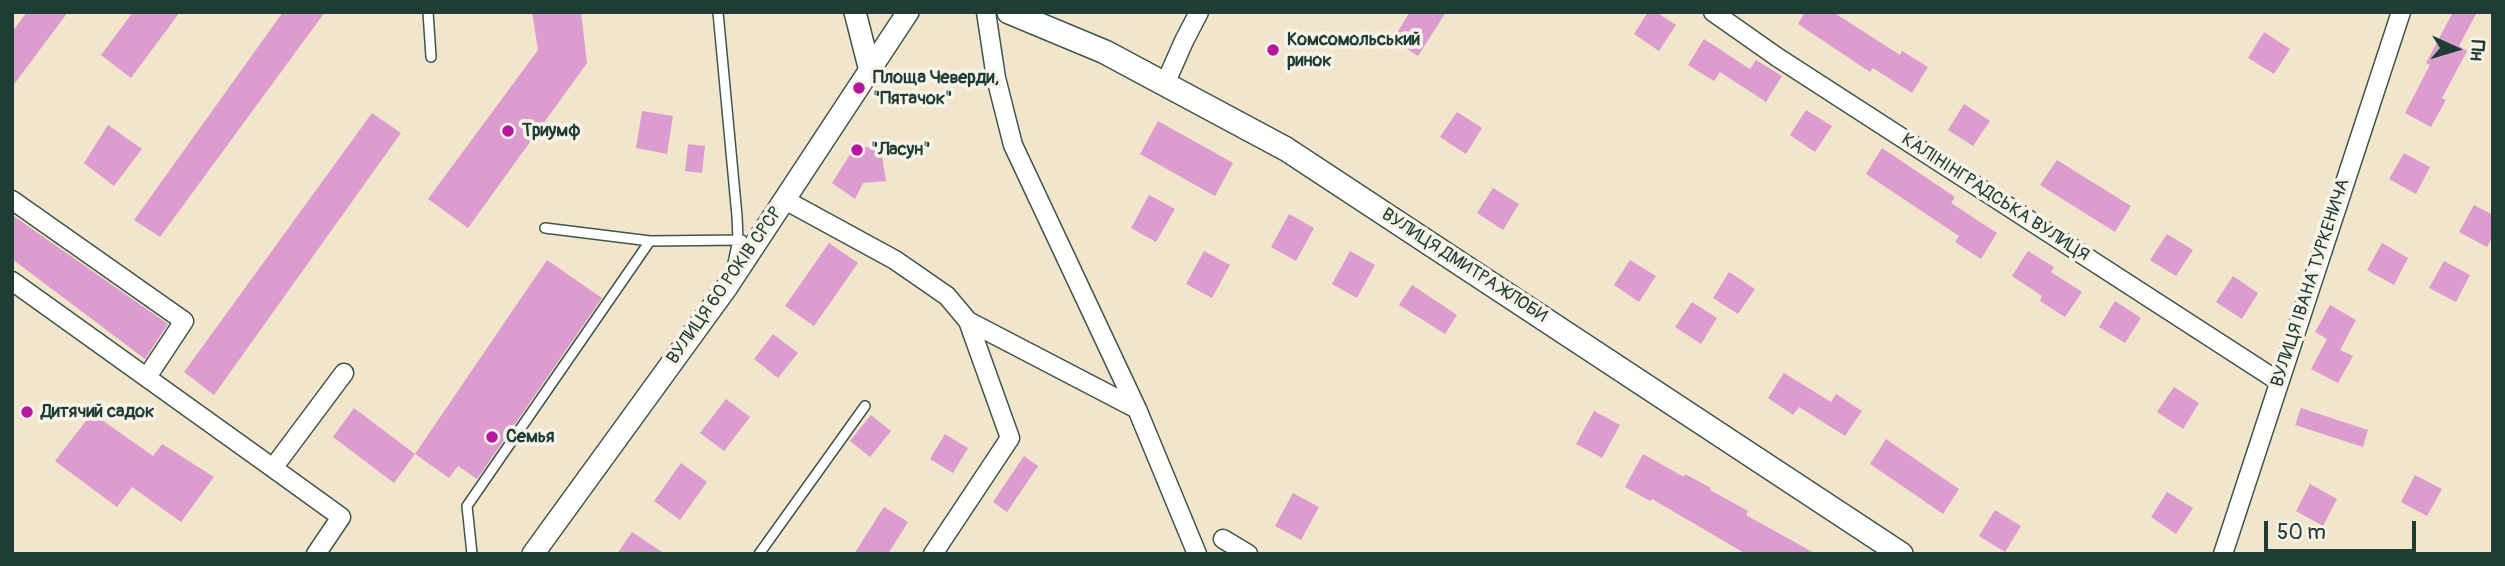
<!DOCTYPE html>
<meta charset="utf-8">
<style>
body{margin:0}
#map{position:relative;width:2505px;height:566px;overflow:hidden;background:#f1e5cc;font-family:Pangolin,sans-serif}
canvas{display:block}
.frame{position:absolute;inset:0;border:14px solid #1f3d34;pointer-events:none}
.north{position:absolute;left:2421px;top:14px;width:70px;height:70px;-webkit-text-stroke:5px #f7f3e8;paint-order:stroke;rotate:94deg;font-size:19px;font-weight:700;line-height:28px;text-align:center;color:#1f3d34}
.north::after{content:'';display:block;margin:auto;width:24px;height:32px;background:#1f3d34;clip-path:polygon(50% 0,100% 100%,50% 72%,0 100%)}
.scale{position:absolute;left:2264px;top:521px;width:152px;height:32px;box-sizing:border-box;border:4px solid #1f3d34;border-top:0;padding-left:9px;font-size:21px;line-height:24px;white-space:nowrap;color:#1f3d34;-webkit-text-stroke:5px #f7f3e8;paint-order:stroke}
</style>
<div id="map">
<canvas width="2505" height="566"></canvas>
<div class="frame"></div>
<div class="north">Пн</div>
<div class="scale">50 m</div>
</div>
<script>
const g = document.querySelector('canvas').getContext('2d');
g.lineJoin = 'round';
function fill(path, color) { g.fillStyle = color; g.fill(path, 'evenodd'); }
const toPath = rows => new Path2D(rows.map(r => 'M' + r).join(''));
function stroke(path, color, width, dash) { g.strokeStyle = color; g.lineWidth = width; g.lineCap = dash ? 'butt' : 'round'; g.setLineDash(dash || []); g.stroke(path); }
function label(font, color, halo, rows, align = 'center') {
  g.font = font + ' Pangolin,sans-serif'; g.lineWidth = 7; g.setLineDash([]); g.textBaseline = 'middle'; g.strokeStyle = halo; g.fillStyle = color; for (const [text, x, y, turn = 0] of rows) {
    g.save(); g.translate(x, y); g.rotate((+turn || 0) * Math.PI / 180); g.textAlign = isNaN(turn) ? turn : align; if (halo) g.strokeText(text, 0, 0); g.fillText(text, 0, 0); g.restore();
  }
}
const building = toPath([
 [27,12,68,12,12,87,12,32],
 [133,12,180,12,131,78,101,55],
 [283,12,325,12,160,237,134,220],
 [532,12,581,12,587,63,468,228,428,199,538,50],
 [1410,12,1446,12,1418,56,1393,39],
 [1648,12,1656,12,1676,25,1659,51,1634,34],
 [1805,12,1833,12,1900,55,1902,51,1928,67,1912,93,1873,68,1870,72,1798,24],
 [2453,12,2477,12,2459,46,2467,51,2442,98,2446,100,2431,127,2405,113,2430,65,2426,63],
 [2264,32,2290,49,2274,74,2248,58],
 [1704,39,1750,69,1756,60,1782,76,1766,102,1720,72,1714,81,1688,65],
 [1964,104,1990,121,1973,146,1948,130],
 [1806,110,1832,126,1815,152,1790,135],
 [642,111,673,116,667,154,636,148],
 [1457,112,1482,128,1466,154,1440,137],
 [372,113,401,133,214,395,184,372],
 [1158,121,1233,163,1215,196,1140,154],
 [108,125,142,149,114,186,84,163],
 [688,144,705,146,702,173,685,171],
 [856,145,881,150,886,181,863,183,855,199,832,183],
 [1882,148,1955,197,1951,203,1997,233,1981,259,1955,242,1959,236,1866,174],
 [2404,153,2430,167,2416,194,2389,179],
 [2057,160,2131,206,2115,232,2040,185],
 [1493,188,1519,204,1503,230,1477,213],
 [1149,195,1175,209,1156,242,1131,228],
 [2474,205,2493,215,2493,235,2487,247,2459,232],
 [1289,214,1314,228,1296,261,1271,247],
 [12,215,168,324,145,359,12,259],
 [2167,234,2193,250,2176,276,2150,260],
 [829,243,858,263,814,326,785,306],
 [2382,243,2408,258,2394,285,2367,270],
 [1204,251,1230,265,1212,298,1186,284],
 [1350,251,1375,265,1357,298,1332,284],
 [2028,251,2054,267,2051,272,2082,292,2065,317,2040,301,2042,296,2012,276],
 [547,260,602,298,477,479,458,466,449,478,415,454],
 [1630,260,1656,276,1639,302,1614,285],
 [2444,261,2470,275,2456,302,2429,288],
 [1729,272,1755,289,1738,314,1713,298],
 [2233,276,2258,293,2242,319,2216,302],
 [1412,285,1457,315,1445,334,1399,305],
 [2115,301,2141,318,2125,343,2099,327],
 [1692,302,1717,318,1701,344,1675,327],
 [2330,305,2356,320,2340,350,2353,356,2338,383,2311,369,2327,339,2315,332],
 [773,334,798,353,778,378,754,359],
 [1784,373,1831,402,1836,394,1862,411,1845,436,1799,407,1793,415,1768,398],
 [2174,387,2199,403,2183,429,2157,412],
 [726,399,750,417,724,451,700,433],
 [354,408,415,454,394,483,333,437],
 [2301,408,2368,430,2363,447,2295,425],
 [1594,411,1620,425,1602,458,1576,444],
 [92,413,153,456,162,444,214,477,181,522,132,487,117,507,55,461],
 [871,415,891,431,870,457,850,441],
 [945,434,968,448,953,473,930,459],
 [1886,439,1959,489,1943,514,1870,464],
 [1643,454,1684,477,1685,474,1711,488,1710,490,1748,511,1746,515,1816,554,1746,554,1652,499,1650,501,1625,487],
 [1024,456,1038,466,1007,512,993,502],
 [681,463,707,482,680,520,654,501],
 [2415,475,2442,489,2427,516,2401,502],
 [2310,484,2337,499,2323,526,2296,511],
 [2167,492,2193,508,2176,534,2151,517],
 [1293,493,1319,507,1301,540,1275,526],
 [884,507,908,522,888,554,854,554],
 [1995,510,2021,526,2005,552,1979,536],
 [632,532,665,554,617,554]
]);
const service = toPath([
 [428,12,431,57],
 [718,12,737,216,738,240,732,268],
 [545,228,650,241,742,240],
 [472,554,467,506,650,241],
 [759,554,865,406]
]);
const minor = toPath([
 [986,12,996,78,1013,145,1137,409],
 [1713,12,1777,57,2278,381],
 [1165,84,1184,41,1199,12],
 [12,200,184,321,147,377],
 [785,200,895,260,947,296,968,321,1010,438,933,554],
 [12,281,273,468],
 [968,321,1137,409,1197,554],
 [1223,539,1248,554],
 [316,554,341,517,273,468,344,373],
 [2223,554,2401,12]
]);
const tertiary = toPath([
 [855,12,870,71],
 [533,554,727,287,908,12]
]);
const secondary = toPath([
 [1009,12,1105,52,1286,149,1901,554]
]);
const markers = [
 [1273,50,7,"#b5179e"],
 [859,88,7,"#b5179e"],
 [508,131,7,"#b5179e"],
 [857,150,7,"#b5179e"],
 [27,412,7,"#b5179e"],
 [492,437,7,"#b5179e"]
];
const poiNames = [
 ["Комсомольський",1287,40],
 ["ринок",1287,61],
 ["Площа Чеверди,",873,78],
 ["\"Пятачок\"",873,99],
 ["Триумф",522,131],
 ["\"Ласун\"",871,150],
 ["Дитячий садок",41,412],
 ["Семья",506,437]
];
const streetNames = [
 ["КАЛІНІНГРАДСЬКА ВУЛИЦЯ",1995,198,33],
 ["ВУЛИЦЯ ДМИТРА ЖЛОБИ",1464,266,33],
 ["ВУЛИЦЯ ІВАНА ТУРКЕНИЧА",2311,283,-72],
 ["ВУЛИЦЯ 60 РОКІВ СРСР",725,286,-55]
];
fill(building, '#dd9ccf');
stroke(service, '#3e564b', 12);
stroke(minor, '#3e564b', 21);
stroke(tertiary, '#3e564b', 24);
stroke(secondary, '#3e564b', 26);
stroke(service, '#fff', 9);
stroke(minor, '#fff', 18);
stroke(tertiary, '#fff', 21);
stroke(secondary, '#fff', 23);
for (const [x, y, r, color] of markers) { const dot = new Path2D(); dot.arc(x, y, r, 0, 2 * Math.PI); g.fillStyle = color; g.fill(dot); stroke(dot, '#f7f3e8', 2.5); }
label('bold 18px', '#1f3d34', '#f7f3e8', poiNames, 'left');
label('18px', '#1f3d34', '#f7f3e8', streetNames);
</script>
